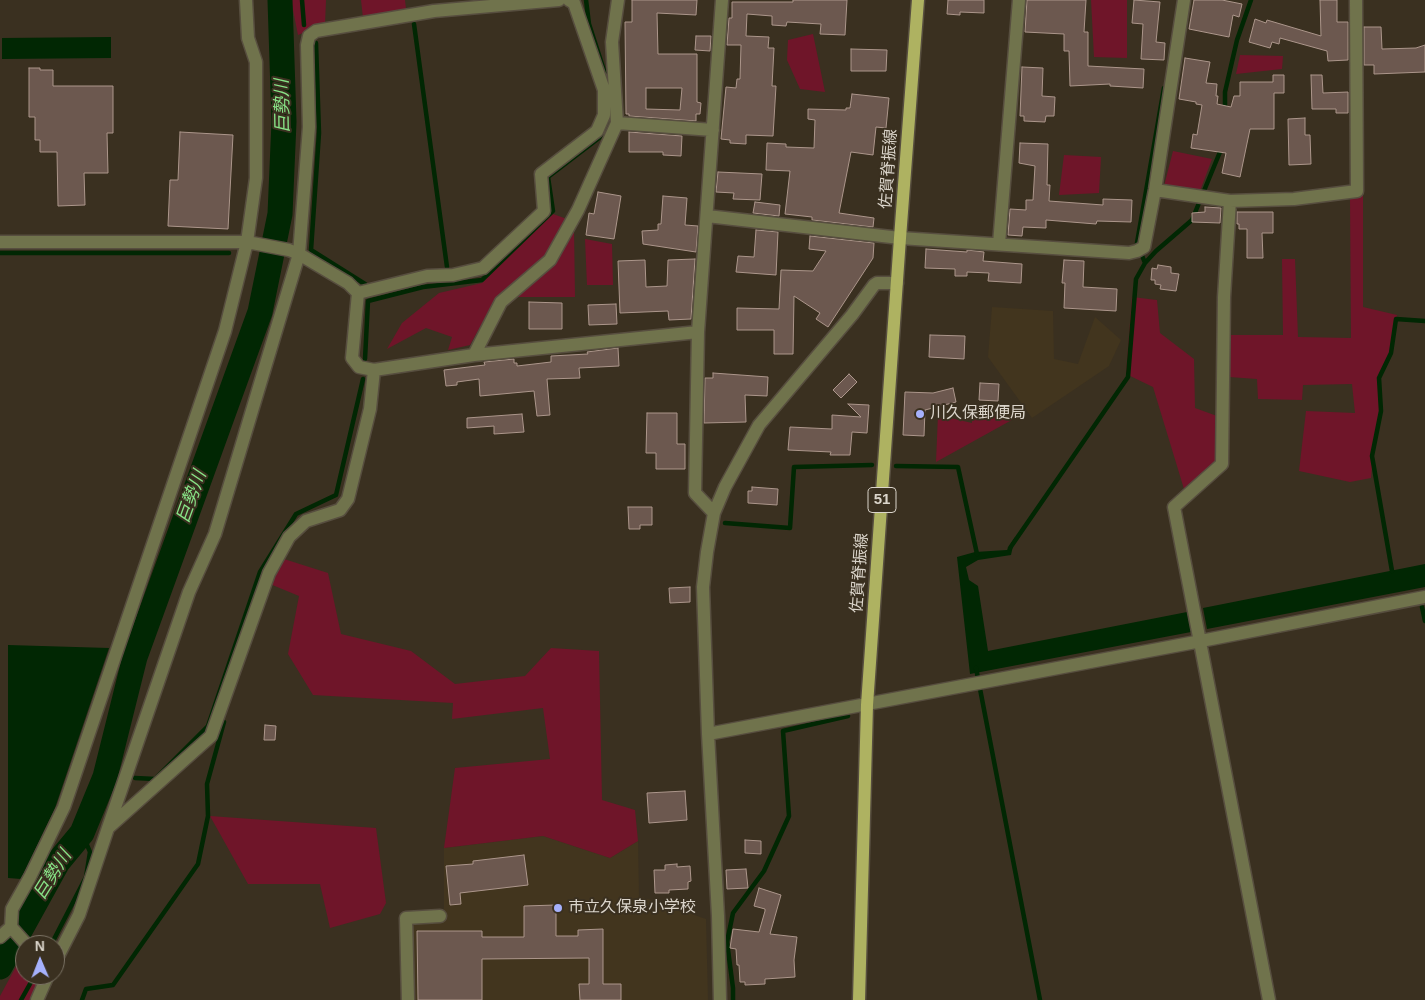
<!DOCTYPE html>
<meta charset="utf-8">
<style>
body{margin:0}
#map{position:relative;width:1425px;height:1000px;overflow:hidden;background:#3a3020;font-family:Helvetica,sans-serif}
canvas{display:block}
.north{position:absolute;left:15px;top:935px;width:50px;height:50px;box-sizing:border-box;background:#3a3020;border:1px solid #7a7264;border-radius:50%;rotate:359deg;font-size:14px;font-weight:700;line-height:20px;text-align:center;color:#dbd5cb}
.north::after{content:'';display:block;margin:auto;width:18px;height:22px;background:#a6b1fc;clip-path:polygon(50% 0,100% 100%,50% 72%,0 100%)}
</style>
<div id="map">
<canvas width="1425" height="1000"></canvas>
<div class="north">N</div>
</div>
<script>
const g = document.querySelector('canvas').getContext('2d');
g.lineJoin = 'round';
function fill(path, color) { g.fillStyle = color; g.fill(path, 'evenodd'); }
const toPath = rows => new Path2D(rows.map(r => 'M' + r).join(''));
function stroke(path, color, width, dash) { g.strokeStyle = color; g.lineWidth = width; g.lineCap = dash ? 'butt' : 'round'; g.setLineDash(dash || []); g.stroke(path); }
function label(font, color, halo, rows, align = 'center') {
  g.font = font + ' Helvetica,"Noto Sans JP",sans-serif'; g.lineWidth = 4; g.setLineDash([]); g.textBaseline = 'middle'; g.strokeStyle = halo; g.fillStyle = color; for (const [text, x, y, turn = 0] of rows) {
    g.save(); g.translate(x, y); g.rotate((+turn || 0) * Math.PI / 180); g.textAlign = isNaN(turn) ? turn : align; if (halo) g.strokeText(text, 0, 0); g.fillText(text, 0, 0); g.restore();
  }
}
const built = toPath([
 [992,307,1053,311,1054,359,1078,364,1095,317,1121,340,1109,366,1032,418,988,357],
 [543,836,610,858,638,841,639,896,706,919,708,1000,412,1000,409,922,444,920,444,848]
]);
const green = toPath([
 [291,0,326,0,325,24,298,35],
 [361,0,405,0,406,9,363,18],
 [1091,0,1127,0,1127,58,1094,57],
 [813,34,825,92,800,89,787,60,788,40],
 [1240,55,1283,56,1282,69,1236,74],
 [1173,151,1212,159,1200,191,1164,186],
 [1064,155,1101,157,1099,193,1059,195],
 [1363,195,1363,307,1397,315,1391,353,1379,378,1381,411,1373,456,1371,478,1350,482,1299,471,1306,411,1355,413,1352,384,1303,385,1302,400,1258,399,1257,379,1229,377,1230,335,1283,335,1282,259,1295,259,1298,337,1351,338,1350,197],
 [553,214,567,219,549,257,495,300,470,345,448,350,452,337,426,328,387,349,402,323,439,293,482,283],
 [574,228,575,297,515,297],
 [585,239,612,244,613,285,587,285],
 [1132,297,1157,300,1160,333,1194,359,1195,408,1217,416,1216,464,1184,489,1153,387,1126,374],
 [971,410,1019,416,936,462,938,415,972,423],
 [284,559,328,573,341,634,411,651,455,684,525,676,551,648,599,651,602,800,635,810,638,841,610,858,543,836,444,848,455,768,550,759,543,708,452,719,453,703,313,695,288,654,299,596,270,584],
 [210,816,376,828,386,903,380,914,330,928,320,884,248,884],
 [24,952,25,975,43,975,30,1000,0,1000,0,996]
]);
const water = toPath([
 [111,37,111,58,2,59,2,38],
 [1015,537,1011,555,978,560,966,567,969,580,978,586,988,651,1187,612,1191,632,970,674,957,557,975,552,1007,550],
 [1425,564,1425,587,1207,629,1203,608],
 [8,645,109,648,55,808,21,879,8,878]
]);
const stream = toPath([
 [302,0,304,25],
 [586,0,589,24,608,83],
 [414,24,447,267],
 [316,43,319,133,311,250,365,284],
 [1225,110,1225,92,1237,40,1251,0],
 [0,253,229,253],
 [1145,263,1137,243,1164,88],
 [365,359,368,301,423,287,482,280,553,211,548,177,599,138,610,120,610,113],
 [896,466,958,467,977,554],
 [725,523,790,528,794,467,872,465],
 [1010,548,1128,377,1136,279,1145,263,1156,251,1192,220,1222,147],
 [1392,571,1372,456,1381,411,1379,378,1391,353,1396,319,1425,321],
 [1422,607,1425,621],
 [976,668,1040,1000],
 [135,778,155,779,208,726,260,572,296,514,336,495,363,379],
 [51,945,86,877,90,852,82,833],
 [21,1000,35,975],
 [82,1000,86,989,113,985,198,864,208,816,207,784,224,722],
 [733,1000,733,988,727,942,733,913,764,871,789,816,783,731,848,716]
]);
const river = toPath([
 [0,967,58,862,82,833,105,777,135,657,260,312,280,214,284,122,280,0]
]);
const building = toPath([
 [632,0,697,0,696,15,657,13,658,54,697,54,697,102,701,103,700,114,696,114,696,121,629,116,629,114,626,114,625,22,632,22,632,0],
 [646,88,682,88,680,110,646,109,646,88],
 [793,0,847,0,845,35,820,34,821,24,787,22,786,26,772,25,772,16,747,14,746,36,769,37,768,48,774,48,772,86,776,86,773,136,746,135,746,144,730,143,730,140,721,139,726,87,736,88,737,79,740,79,741,45,727,45,729,18,732,18,732,2,793,2,793,0],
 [948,0,984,0,984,13,960,12,960,15,947,14,948,0],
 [1027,0,1086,0,1084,32,1088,32,1088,66,1144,69,1143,88,1110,86,1110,84,1070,86,1069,51,1064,51,1064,34,1025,32,1027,0],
 [1134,0,1160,2,1156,42,1165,43,1164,60,1141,59,1143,24,1132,23,1134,0],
 [1194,0,1222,0,1242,4,1239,17,1233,15,1229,37,1189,29,1194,0],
 [1320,0,1337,0,1337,22,1348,22,1348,60,1328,61,1327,51,1280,38,1279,44,1272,42,1270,48,1249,42,1255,19,1266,23,1267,20,1321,36,1320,0],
 [1364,27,1381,27,1382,49,1416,48,1425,45,1425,72,1374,74,1374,65,1364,65,1364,27],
 [696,36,711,36,710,51,695,50,696,36],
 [851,49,887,50,886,71,851,71,851,49],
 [1185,58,1210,62,1206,83,1217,84,1216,96,1218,96,1217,104,1231,107,1234,96,1240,96,1240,82,1273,82,1273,75,1284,75,1284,93,1274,93,1274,129,1250,129,1240,177,1222,173,1226,153,1191,148,1193,134,1197,135,1202,105,1196,104,1196,102,1179,99,1185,58],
 [1022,67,1043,68,1042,96,1055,97,1054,116,1046,116,1045,122,1024,121,1024,116,1020,116,1022,67],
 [29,68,40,68,40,70,53,70,53,86,113,86,113,133,107,133,108,173,84,173,85,205,58,206,57,152,40,152,40,140,35,140,35,117,29,117,29,68],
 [1311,75,1322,75,1323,93,1348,92,1348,113,1336,113,1336,109,1312,109,1311,75],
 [852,94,889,98,886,128,876,127,873,155,851,152,839,213,874,218,873,227,812,220,812,217,785,214,790,171,766,170,767,143,786,144,786,147,814,148,815,120,808,119,808,109,846,110,846,108,850,108,852,94],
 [1305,118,1305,135,1310,135,1311,164,1289,165,1288,119,1305,118],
 [180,132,233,135,228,229,168,226,170,180,178,180,180,132],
 [629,132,682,136,681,156,663,155,663,152,629,152,629,132],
 [1020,143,1048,144,1047,185,1050,185,1049,201,1103,205,1103,199,1132,200,1131,222,1097,221,1096,224,1046,220,1046,228,1023,227,1022,236,1008,235,1010,209,1026,210,1026,200,1033,200,1035,166,1019,163,1020,143],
 [718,172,762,174,760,200,733,199,734,193,716,192,718,172],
 [598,192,621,196,614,239,586,235,589,213,594,214,598,192],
 [663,196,687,198,685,225,698,226,696,252,643,244,642,231,658,230,658,224,661,224,663,196],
 [755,202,780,205,779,216,753,213,755,202],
 [1205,207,1221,208,1220,223,1192,222,1192,213,1205,212,1205,207],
 [1237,212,1273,212,1273,233,1262,233,1263,258,1247,258,1247,229,1239,229,1239,224,1237,224,1237,212],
 [756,230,778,232,776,275,736,272,738,256,754,257,756,230],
 [810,236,874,243,873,258,828,327,816,319,820,313,794,296,793,354,774,354,774,330,737,330,737,308,779,309,781,270,813,271,826,251,809,249,810,236],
 [926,249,967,252,967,250,984,252,983,261,1022,264,1021,283,988,281,989,273,967,272,967,276,955,276,955,269,925,268,926,249],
 [695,259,691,319,669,320,668,311,620,313,618,261,645,260,646,287,667,286,668,260,695,259],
 [1064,260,1084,261,1083,287,1117,289,1116,311,1064,308,1065,283,1062,283,1064,260],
 [1158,265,1171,267,1171,273,1179,274,1176,291,1160,289,1161,285,1155,284,1155,280,1151,280,1152,268,1157,269,1158,265],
 [529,302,562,303,562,329,529,329,529,302],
 [616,304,617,324,589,325,588,305,616,304],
 [930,335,965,336,964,359,929,357,930,335],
 [618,348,619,366,579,368,580,378,547,379,550,415,537,416,534,391,480,396,479,379,457,382,457,385,446,386,444,370,485,365,484,362,514,359,514,363,517,363,517,366,551,362,551,356,588,354,587,352,618,348],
 [713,373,768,377,767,396,745,395,746,422,704,423,705,378,713,378,713,373],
 [849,374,857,382,841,398,833,390,849,374],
 [980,383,999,384,998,401,979,400,980,383],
 [953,388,956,402,925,410,924,436,903,435,905,392,933,393,953,388],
 [848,404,869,405,867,433,852,432,850,455,830,455,831,452,788,450,790,427,832,429,832,415,861,417,848,404],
 [647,413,677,413,677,444,685,444,685,469,656,469,656,453,646,453,647,413],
 [522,414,524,432,494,434,494,426,467,428,467,418,522,414],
 [752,487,778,489,777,505,748,503,748,491,752,491,752,487],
 [628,507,652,507,652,525,640,525,640,529,629,529,628,507],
 [690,587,690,602,670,603,669,588,690,587],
 [265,725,276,726,275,740,264,740,265,725],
 [685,791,687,820,649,823,647,793,685,791],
 [745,840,761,841,761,854,745,853,745,840],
 [524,855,528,885,460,893,461,904,450,905,446,866,473,864,473,861,524,855],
 [677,864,677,867,690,866,691,881,688,882,688,889,669,890,669,893,655,893,654,870,665,870,665,865,677,864],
 [746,869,748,888,727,889,726,870,746,869],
 [759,888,781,895,770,934,797,937,794,960,795,977,765,979,765,984,745,985,745,982,740,982,739,965,737,965,736,949,730,948,733,929,759,932,765,911,765,909,754,906,759,888],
 [556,905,556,936,578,936,578,930,603,929,603,984,621,984,621,1000,580,1000,579,984,589,984,589,958,482,959,482,1000,418,1000,417,931,482,931,482,937,524,937,524,906,556,905]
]);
const minor = toPath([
 [617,123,713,130],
 [1155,190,1230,201,1294,199,1357,191,1356,0],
 [1230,201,1224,297,1222,464,1174,507,1269,1000],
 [707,216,900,238,1129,253,1137,251,1144,247,1155,190,1184,0],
 [0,242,247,242,289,250,299,254,348,283,358,293,352,358,359,367,374,370,474,355,698,332],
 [999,244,1019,0],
 [358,293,427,276,453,275,483,268,544,211,541,174,597,131,604,115,604,90,574,3,569,0],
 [474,355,501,302,550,260,578,210,617,123,612,42,618,0],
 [714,513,695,493,698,332,722,0],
 [708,734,1201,641,1425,597],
 [108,828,189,592,215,534,299,254,309,127,307,45,309,36,316,31,434,11,559,0],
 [11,927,27,945],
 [0,937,11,927,12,909,30,877,64,807,225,331,247,242,256,178,256,62,248,38,246,0],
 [55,962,79,915,108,828,211,736,269,573,289,537,306,521,340,510,348,499,370,409,374,370],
 [37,1000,48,975],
 [408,1000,406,918,440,916],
 [720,1000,718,916,708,734,703,587,707,552,714,513,725,487,759,425,852,315,874,285,877,283,897,283]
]);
const major = toPath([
 [859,1000,867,705,900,238,918,0]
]);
const markers = [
 [920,414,5,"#a6b1fc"],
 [558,908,5,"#a6b1fc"]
];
const shields = [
 [882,500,28]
];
const shieldNames = [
 ["51",882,500]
];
const streetNames = [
 ["佐賀脊振線",889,169,-86],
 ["佐賀脊振線",860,573,-86]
];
const poiNames = [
 ["川久保郵便局",930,414],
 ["市立久保泉小学校",568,908]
];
const waterNames = [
 ["巨勢川",283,106,-91],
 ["巨勢川",192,497,-70],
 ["巨勢川",53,875,-58]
];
fill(built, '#42351e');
fill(green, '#6f1529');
fill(water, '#012703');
stroke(stream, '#012703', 4.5);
stroke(river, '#012703', 25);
fill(building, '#6c584f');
stroke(building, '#ac968b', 1);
stroke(minor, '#574e3f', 15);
stroke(major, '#574e3f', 15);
stroke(minor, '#70734c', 12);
stroke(major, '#aeb261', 12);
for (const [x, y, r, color] of markers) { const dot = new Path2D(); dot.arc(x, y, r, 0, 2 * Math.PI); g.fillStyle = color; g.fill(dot); stroke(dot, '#3a3020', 2); }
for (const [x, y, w] of shields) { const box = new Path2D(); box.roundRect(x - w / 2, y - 12.5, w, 25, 4); g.fillStyle = '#3a3020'; g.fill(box); stroke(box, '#dbd5cb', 1); }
label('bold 15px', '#dbd5cb', null, shieldNames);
label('16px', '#dbd5cb', '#3a3020', streetNames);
label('16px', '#dbd5cb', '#3a3020', poiNames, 'left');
label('italic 18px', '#88e487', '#3a3020', waterNames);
</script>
